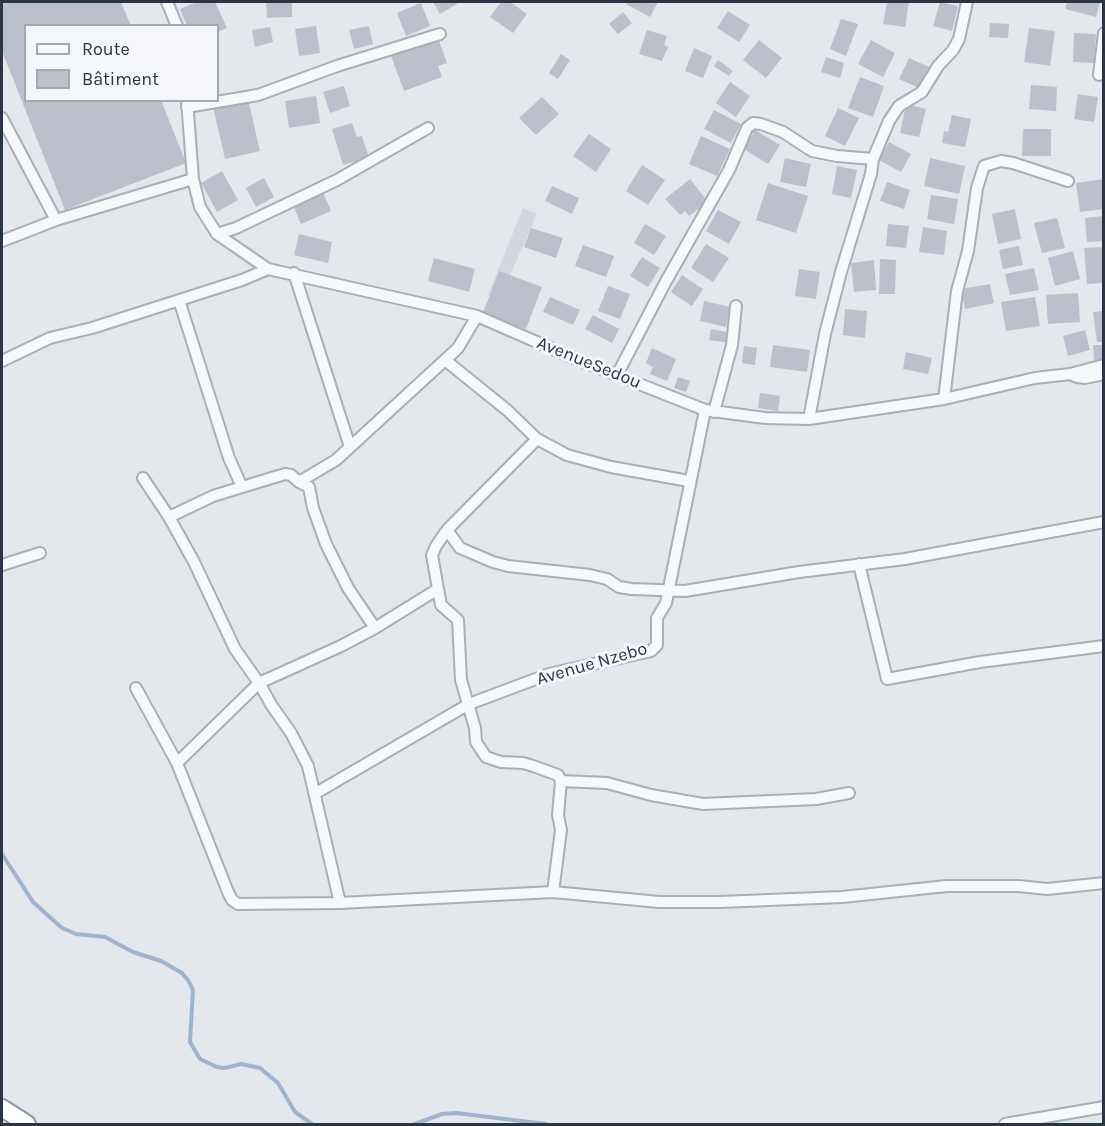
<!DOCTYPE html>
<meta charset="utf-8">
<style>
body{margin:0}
#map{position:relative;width:1105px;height:1126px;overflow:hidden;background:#e4e7ec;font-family:Karla,sans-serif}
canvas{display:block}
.frame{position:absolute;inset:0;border:3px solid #2b3445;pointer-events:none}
.legend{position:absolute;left:24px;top:24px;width:195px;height:78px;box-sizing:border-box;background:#f4f6f9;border:2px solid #a4a8b1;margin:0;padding:8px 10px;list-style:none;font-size:18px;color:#2b3445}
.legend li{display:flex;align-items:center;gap:12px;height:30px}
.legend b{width:30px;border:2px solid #a4a8b1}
</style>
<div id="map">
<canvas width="1105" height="1126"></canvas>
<div class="frame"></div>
<ul class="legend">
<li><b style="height:8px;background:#f7f8fa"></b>Route</li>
<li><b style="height:16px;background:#bbc0ca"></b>Bâtiment</li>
</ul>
</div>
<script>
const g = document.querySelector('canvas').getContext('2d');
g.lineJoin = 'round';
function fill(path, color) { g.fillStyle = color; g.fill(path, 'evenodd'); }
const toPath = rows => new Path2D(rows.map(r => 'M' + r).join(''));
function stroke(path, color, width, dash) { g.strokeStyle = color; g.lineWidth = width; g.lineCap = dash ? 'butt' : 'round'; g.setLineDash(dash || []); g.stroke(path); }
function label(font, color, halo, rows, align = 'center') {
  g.font = font + ' Karla,sans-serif'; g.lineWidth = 6; g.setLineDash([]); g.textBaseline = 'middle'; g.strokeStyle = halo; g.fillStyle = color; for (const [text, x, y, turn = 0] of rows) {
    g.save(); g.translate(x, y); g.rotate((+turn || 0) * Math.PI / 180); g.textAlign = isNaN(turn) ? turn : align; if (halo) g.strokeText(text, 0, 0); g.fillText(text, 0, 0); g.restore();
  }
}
const built = toPath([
 [523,208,537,214,499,300,488,295]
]);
const stream = toPath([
 [2,854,33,902,62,928,76,934,105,937,133,952,161,961,182,973,188,980,193,990,190,1042,200,1059,217,1067,225,1068,241,1064,260,1068,278,1083,295,1112,312,1124],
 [415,1124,442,1114,456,1113,546,1124]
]);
const building = toPath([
 [2,2,121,2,131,26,26,26,26,100,161,100,186,163,65,210,2,51],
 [197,2,215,2,227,28,218,32,218,26,187,26,180,9],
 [266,2,292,2,292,17,267,18],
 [433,2,460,2,440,14],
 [501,2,510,2,527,14,513,33,490,17],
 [628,2,658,2,650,17,626,4],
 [887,2,909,2,905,27,883,24],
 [940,2,958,6,952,31,933,26],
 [1067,2,1100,2,1096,17,1065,9],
 [421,3,430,26,406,36,397,13],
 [728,11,750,25,739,42,717,28],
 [623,12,632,23,618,34,609,24],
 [841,19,858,24,846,56,830,49],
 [990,23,1009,24,1008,38,989,37],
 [316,26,320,53,299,56,295,29],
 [369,26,373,44,354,49,349,30],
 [270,27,273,42,255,47,252,30],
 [1029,28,1055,31,1050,66,1024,62],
 [647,30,667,36,664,45,668,47,662,61,639,54],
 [1074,33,1096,34,1094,63,1073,62],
 [438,38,447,63,438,66,442,77,404,91,391,56],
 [759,40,782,58,766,78,743,60],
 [871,40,895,53,883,77,858,64],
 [694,48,712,56,703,78,685,71],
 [561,54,570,60,558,79,549,73],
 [826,57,844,63,840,78,821,72],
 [909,58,929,67,919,88,899,79],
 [718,60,733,71,729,76,714,66],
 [860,77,884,86,873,117,848,108],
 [730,82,750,96,736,117,716,103],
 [1031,85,1057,87,1056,111,1029,109],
 [344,86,350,106,330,113,323,92],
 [1078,94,1098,97,1094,122,1074,119],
 [316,96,320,123,289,128,285,101],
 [542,97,559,114,536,135,519,118],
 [248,99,260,151,225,159,213,107],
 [906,104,926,109,919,137,900,133],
 [838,108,859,118,845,146,825,136],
 [714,110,741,124,731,143,704,129],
 [952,115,971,119,965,147,942,143,944,131,948,132],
 [352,123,357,137,362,136,369,158,343,165,332,129],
 [1023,129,1051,129,1051,156,1022,156],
 [755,130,780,145,768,164,744,149],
 [589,134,611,149,596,172,573,156],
 [701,136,730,149,717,176,689,164],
 [889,142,911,154,901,172,879,160],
 [785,158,811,164,806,187,780,182],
 [930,158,965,166,959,194,924,186],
 [642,165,665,180,648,205,626,191],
 [837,166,857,170,851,198,832,194],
 [222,171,238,200,217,212,201,183],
 [264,178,274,197,256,207,246,188],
 [690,179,708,202,689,216,685,211,680,215,665,199],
 [1104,179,1104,209,1080,212,1076,183],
 [887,182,910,190,904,209,880,201],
 [768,183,808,196,796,233,756,220],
 [552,186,579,198,572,214,545,201],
 [323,192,331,211,301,224,293,205],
 [931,195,958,199,954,224,927,219],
 [1015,209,1021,239,998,244,992,214],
 [718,210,741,222,729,244,706,231],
 [1104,216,1104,241,1087,242,1085,218],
 [1057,218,1065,248,1042,253,1034,223],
 [645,224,666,236,654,255,634,243],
 [888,224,909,226,906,248,886,246],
 [923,227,947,231,944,255,919,252],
 [531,228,563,238,556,258,524,247],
 [299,234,332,242,328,263,294,255],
 [706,244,729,258,713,282,691,268],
 [583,245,614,256,606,277,575,266],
 [1019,246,1023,265,1003,269,999,250],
 [1104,247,1104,283,1087,284,1084,248],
 [1073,251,1080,279,1055,286,1048,258],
 [642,257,660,268,648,287,630,276],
 [434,258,475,269,469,292,428,281],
 [880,259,896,260,895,294,879,294],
 [874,260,876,290,854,292,851,263],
 [1034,268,1039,290,1010,295,1005,274],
 [799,269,820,272,816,299,795,296],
 [499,271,542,287,526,329,483,313],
 [682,275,703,289,692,306,671,292],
 [990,284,994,303,965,309,961,289],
 [608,286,630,294,620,319,598,311],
 [1078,293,1080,322,1048,324,1046,295],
 [550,297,580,310,573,325,543,312],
 [1035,297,1040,326,1006,331,1001,302],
 [704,301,730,307,726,327,700,321],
 [845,309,867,311,865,338,843,335],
 [1104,311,1104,342,1097,342,1093,312],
 [593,315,619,329,612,343,585,329],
 [711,329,727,332,725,342,709,340],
 [1085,330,1090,350,1068,356,1063,336],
 [773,345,810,350,807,372,770,367],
 [1093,345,1104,345,1104,359,1094,360],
 [744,346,757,348,755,365,742,363],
 [652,348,676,359,667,381,650,374,653,367,646,363],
 [906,352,932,358,928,374,903,369],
 [678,377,690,381,686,392,674,388],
 [760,393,780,396,778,411,758,408]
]);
const minor = toPath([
 [167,2,177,26],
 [1099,75,1104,33],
 [187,100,193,179,200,207,217,234,268,269,477,316,571,357,705,410,765,418,809,419,944,399,1035,378,1070,374,1104,365],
 [187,107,258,95,337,66,440,34],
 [2,118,56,220],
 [217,234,236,228,337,180,428,128],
 [2,241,56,220,193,179],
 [294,273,350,447],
 [179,300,229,458,242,487],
 [445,360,507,410,537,439,567,455,611,467,689,481],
 [2,361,50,338,92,328,242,280,268,269],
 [1070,374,1077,377,1085,378,1104,374],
 [617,375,665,283,729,170,747,128,753,123,761,124,783,132,812,151,837,156,873,159],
 [944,399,957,291,968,251,977,188,984,166,1001,161,1013,163,1068,181],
 [714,412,732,345,736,306],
 [809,419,825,334,841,272,871,174,873,159,889,121,899,106,922,92,938,66,953,50,959,39,967,2],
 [143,478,169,517,194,562,235,649,259,683,272,706,291,733,308,766,340,903],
 [169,517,213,496,275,477,285,474,291,475,299,482],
 [447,530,460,548,493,562,508,566,590,575,607,579,619,587,632,589,685,591,799,572,905,559,1104,522],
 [859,564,887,679,980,662,1104,646],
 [2,565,40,553],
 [438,589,441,605,458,620,461,680,475,728,476,742,486,757,501,762,523,763,533,766,558,775,561,781,558,815,561,830,553,892],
 [375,628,438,589,432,555,436,546,447,530,537,439],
 [136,688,177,763,228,892,232,900,238,904,340,903,553,892,659,902,720,902,842,897,947,886,1019,886,1047,889,1104,883],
 [177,763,259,683,341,646,375,628,348,588,326,544,313,508,309,487,299,482,336,460,458,348,477,316],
 [561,781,607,783,651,795,703,804,816,799,849,793],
 [316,793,469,704,549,674,651,651,657,645,657,618,666,603,705,410],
 [1005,1124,1104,1107]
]);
const trunk = toPath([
 [2,1108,27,1124]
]);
const streetNames = [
 ["AvenueSedou",589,363,22],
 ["Avenue Nzebo",592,664,-16]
];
fill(built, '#d2d6de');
stroke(stream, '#9fb4cc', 4);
fill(building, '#bbc0ca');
stroke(minor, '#a9aeb7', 14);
stroke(trunk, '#8b94a3', 20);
stroke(minor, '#f7f8fa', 10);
stroke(trunk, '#fff', 16);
label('18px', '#2b3445', '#f4f6f9', streetNames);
</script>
